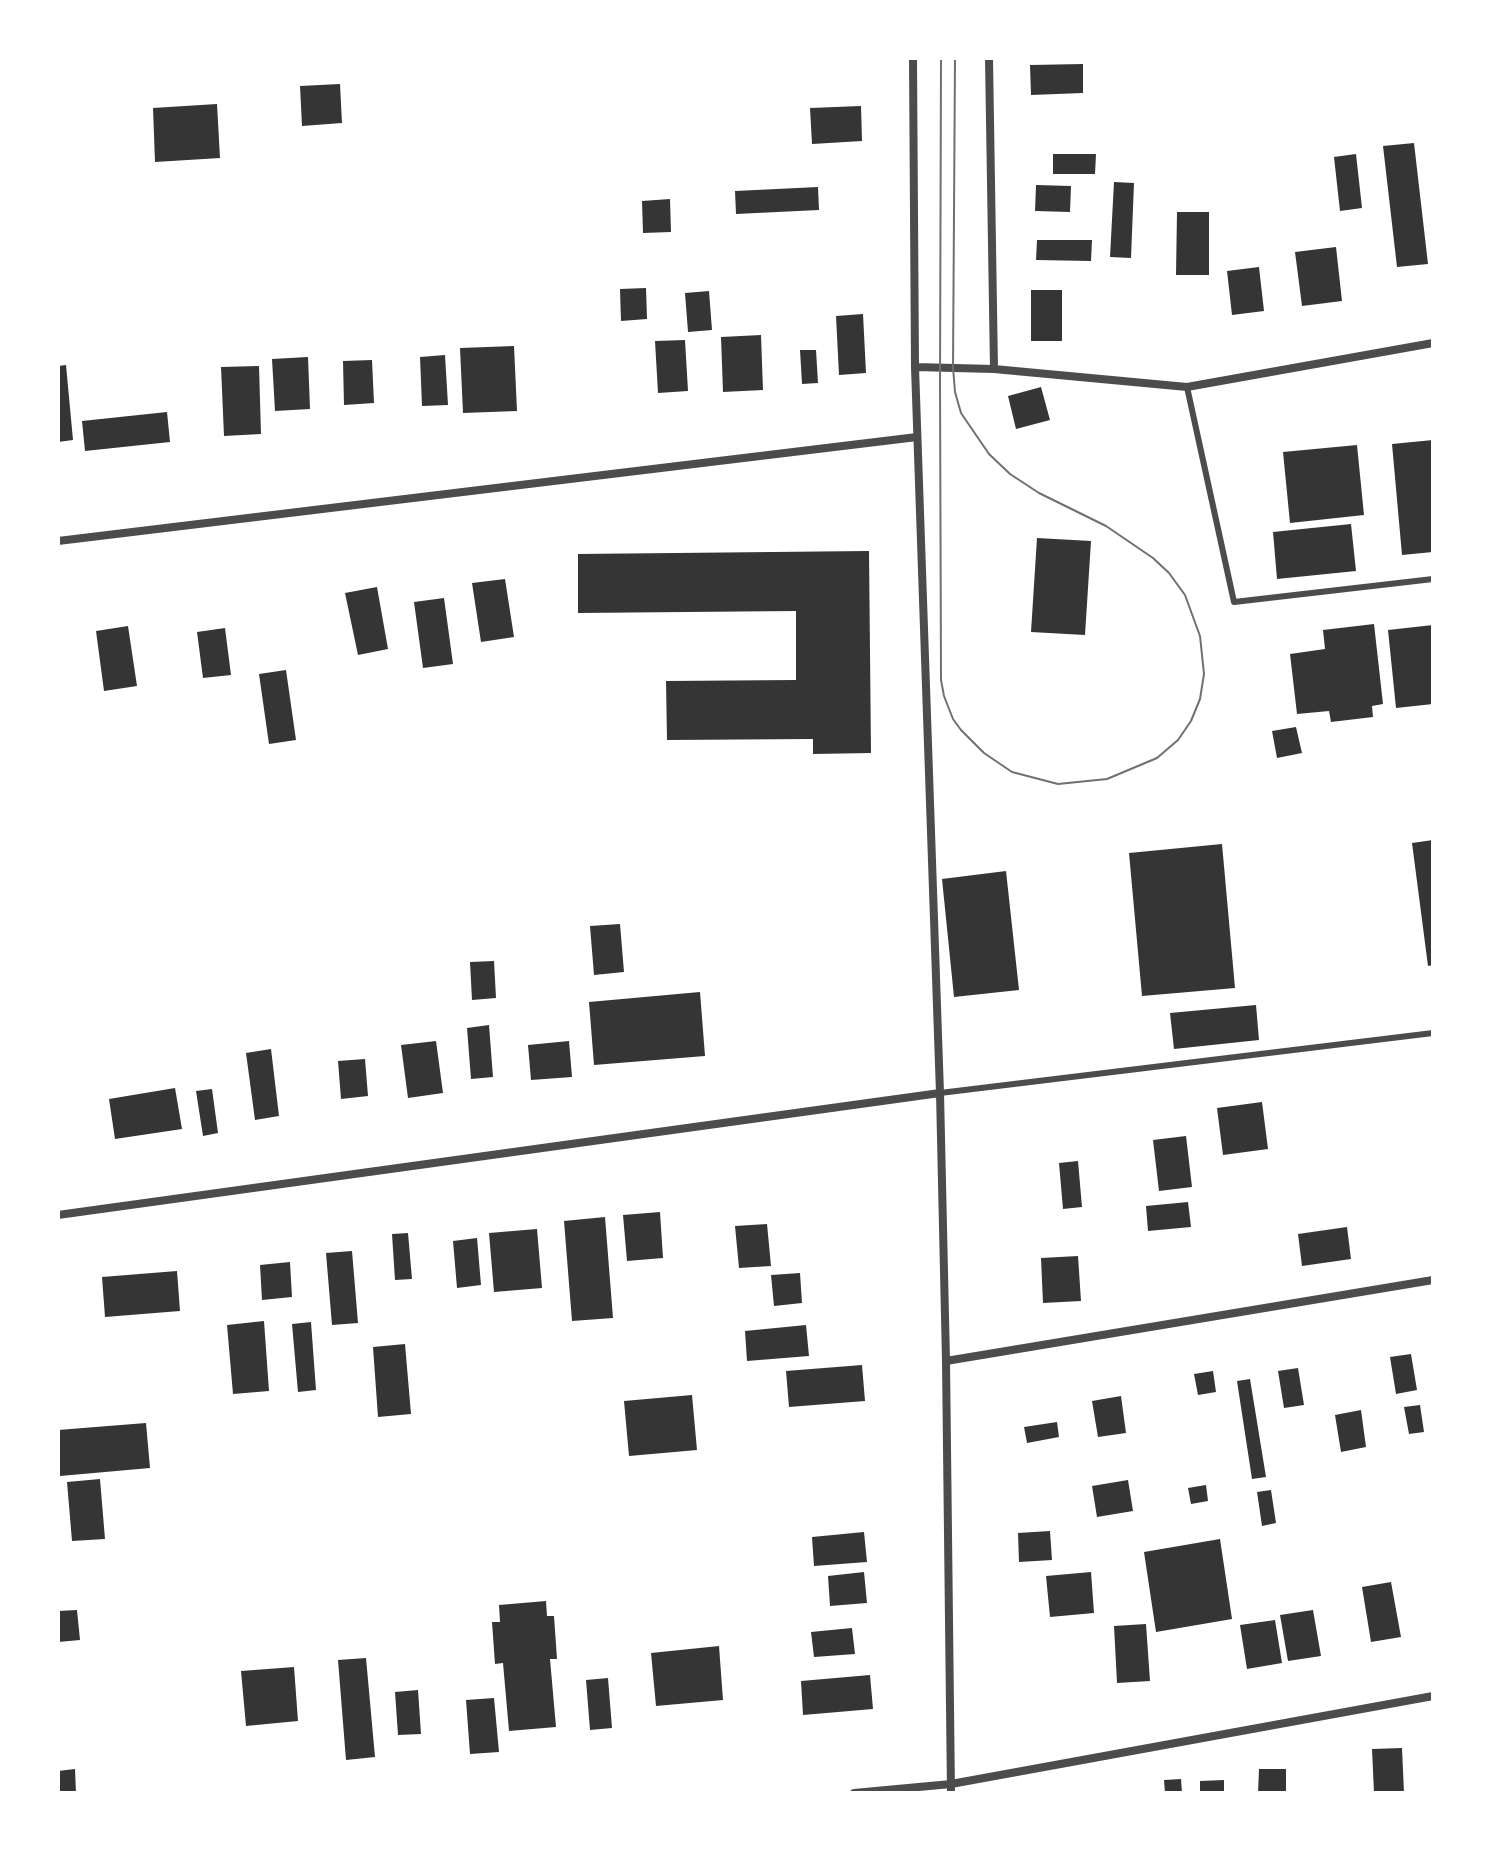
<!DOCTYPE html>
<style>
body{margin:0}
#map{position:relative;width:1491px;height:1851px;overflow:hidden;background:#fff;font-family:"DejaVu Sans",sans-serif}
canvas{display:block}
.frame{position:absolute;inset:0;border:60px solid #fff;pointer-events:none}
</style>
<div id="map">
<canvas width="1491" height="1851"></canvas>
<div class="frame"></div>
</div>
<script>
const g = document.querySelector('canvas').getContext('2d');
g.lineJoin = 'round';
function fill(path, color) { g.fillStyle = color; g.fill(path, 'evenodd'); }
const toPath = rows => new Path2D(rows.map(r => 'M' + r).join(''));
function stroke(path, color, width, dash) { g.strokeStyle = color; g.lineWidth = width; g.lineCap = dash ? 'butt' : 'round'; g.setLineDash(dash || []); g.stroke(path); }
const building = toPath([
 [1083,64,1083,93,1031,95,1030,65],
 [340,84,342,123,302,126,300,86],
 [217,104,220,158,155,162,153,108],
 [861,106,862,141,812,144,810,108],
 [1414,143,1428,264,1397,267,1383,146],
 [1053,154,1096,154,1095,174,1053,174],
 [1356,154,1362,208,1340,211,1334,157],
 [1114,182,1134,183,1131,258,1110,257],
 [1036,185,1071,186,1070,212,1035,211],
 [818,187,819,210,736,214,735,191],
 [670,199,671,232,643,233,642,201],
 [1177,212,1209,212,1209,275,1176,275],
 [1037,240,1092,240,1091,261,1036,260],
 [1336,247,1342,301,1302,306,1295,252],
 [1259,267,1264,311,1232,315,1227,271],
 [646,288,647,319,621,321,620,289],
 [1031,290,1062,290,1062,341,1031,341],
 [709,291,712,330,688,332,685,293],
 [863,314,866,373,839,375,836,316],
 [761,335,763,390,723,392,721,337],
 [685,340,688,391,658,393,655,341],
 [514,346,517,411,463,413,460,348],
 [800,350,816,350,818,383,802,384],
 [445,355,448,405,422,406,420,357],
 [308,357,310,409,275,411,272,359],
 [372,360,374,403,344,405,343,361],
 [66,365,73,440,58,442,58,366],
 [259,366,261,434,224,436,221,367],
 [1041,387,1050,420,1016,429,1008,396],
 [167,412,170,442,85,451,82,421],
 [1433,440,1433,552,1402,555,1392,444],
 [1357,445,1364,515,1290,523,1283,452],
 [1351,524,1356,571,1277,579,1273,532],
 [1037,538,1091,541,1085,635,1031,632],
 [869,551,871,753,813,754,813,739,667,740,666,681,796,680,796,611,578,613,578,554],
 [505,579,514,637,481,642,472,583],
 [377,587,388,649,358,655,345,593],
 [444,598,453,664,423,668,414,602],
 [1374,624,1383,704,1372,706,1373,717,1331,722,1329,711,1297,714,1290,654,1325,649,1323,630],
 [1433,625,1433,704,1396,708,1388,630],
 [128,626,137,686,104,691,96,631],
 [225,628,231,675,203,678,197,632],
 [286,670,296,740,269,744,259,674],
 [1296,727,1302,753,1277,758,1272,731],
 [1433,840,1433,965,1428,966,1412,843],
 [1222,844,1235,988,1142,996,1129,853],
 [1006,871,1019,990,954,997,942,879],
 [620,924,624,972,594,975,590,926],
 [494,961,496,998,472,1000,470,962],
 [700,992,705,1056,594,1065,589,1002],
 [1256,1005,1259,1040,1174,1049,1170,1013],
 [489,1025,493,1077,471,1079,467,1028],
 [436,1041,443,1093,408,1098,401,1045],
 [569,1041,572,1077,531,1080,528,1045],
 [271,1049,279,1116,255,1120,246,1053],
 [365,1059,368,1096,341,1099,338,1061],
 [175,1088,182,1129,115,1139,109,1099],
 [212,1089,218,1133,203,1136,196,1091],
 [1262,1102,1268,1149,1223,1155,1217,1108],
 [1186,1136,1192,1187,1159,1191,1153,1140],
 [1078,1161,1082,1207,1063,1209,1059,1163],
 [1188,1202,1191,1227,1148,1231,1146,1206],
 [660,1212,663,1258,627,1261,623,1215],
 [605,1217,613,1318,572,1321,564,1221],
 [767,1224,771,1266,739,1268,735,1226],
 [1347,1227,1351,1259,1302,1266,1298,1234],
 [537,1229,542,1288,494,1292,489,1233],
 [408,1233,412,1279,395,1280,392,1234],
 [477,1238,481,1285,457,1288,453,1241],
 [352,1251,358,1323,332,1325,326,1253],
 [1078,1256,1081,1301,1043,1303,1041,1258],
 [290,1262,292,1297,262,1300,260,1265],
 [177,1271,180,1311,105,1317,102,1277],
 [800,1273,802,1303,774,1306,771,1275],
 [264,1321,269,1391,233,1394,227,1325],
 [311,1322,316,1390,298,1392,292,1324],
 [806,1325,809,1356,747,1361,745,1331],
 [405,1344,411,1414,378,1417,373,1347],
 [1411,1354,1417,1390,1396,1394,1390,1357],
 [862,1365,865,1401,789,1407,786,1371],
 [1298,1368,1304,1405,1284,1408,1278,1371],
 [1213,1371,1216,1392,1198,1395,1194,1374],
 [1250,1379,1266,1477,1252,1479,1237,1381],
 [692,1395,697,1450,629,1456,624,1401],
 [1121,1396,1126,1433,1098,1437,1092,1401],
 [1420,1405,1424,1432,1409,1434,1404,1407],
 [1361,1410,1366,1447,1341,1452,1335,1415],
 [1057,1422,1059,1437,1027,1443,1024,1427],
 [146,1423,150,1468,60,1476,58,1430],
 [100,1479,105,1539,72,1541,67,1482],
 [1128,1480,1133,1511,1097,1517,1092,1486],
 [1206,1485,1208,1501,1191,1504,1188,1488],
 [1271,1490,1276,1523,1262,1526,1257,1492],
 [1050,1531,1052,1560,1019,1562,1018,1533],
 [864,1532,867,1562,814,1566,812,1537],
 [1220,1539,1232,1619,1156,1632,1144,1552],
 [864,1572,867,1603,830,1606,828,1576],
 [1091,1572,1094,1613,1050,1617,1046,1576],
 [1391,1582,1401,1637,1371,1642,1362,1587],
 [546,1601,547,1616,554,1616,557,1659,550,1659,556,1727,509,1731,503,1663,495,1664,492,1622,500,1622,499,1605],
 [77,1610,80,1640,58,1642,58,1611],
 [1313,1610,1321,1656,1288,1661,1280,1615],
 [1275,1620,1282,1663,1247,1669,1240,1625],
 [1146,1624,1150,1681,1117,1683,1114,1626],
 [852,1628,855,1654,814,1657,811,1632],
 [719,1646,723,1700,656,1706,651,1653],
 [366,1658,375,1757,346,1760,338,1660],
 [294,1667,298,1721,246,1726,241,1671],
 [870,1675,873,1709,803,1715,801,1681],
 [608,1678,612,1728,590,1730,586,1680],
 [418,1690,421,1734,398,1735,395,1692],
 [494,1698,499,1752,470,1754,466,1700],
 [1402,1748,1404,1793,1374,1793,1372,1749],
 [75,1769,76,1793,58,1793,58,1771],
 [1259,1769,1286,1769,1286,1793,1258,1793],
 [1181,1779,1182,1793,1165,1793,1164,1780],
 [1224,1780,1224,1793,1200,1793,1200,1781]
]);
const service = toPath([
 [1187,387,1234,602,1433,579],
 [940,1093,1433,1033]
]);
const minor = toPath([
 [913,58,915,367,940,1093,946,1361,951,1793],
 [989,58,994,369],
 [915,367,994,369,1187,387,1433,343],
 [58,541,917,437],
 [58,1215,940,1093],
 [946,1361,1433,1280],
 [854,1793,951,1784,1433,1696]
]);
const tram = toPath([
 [941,58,940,381,941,680,944,696,953,719,961,730,984,753,1012,772,1058,784,1107,779,1157,758,1178,740,1191,721,1200,699,1204,674,1200,636,1185,595,1169,573,1153,558,1106,526,1039,493,1010,474,989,454,961,413,955,392,953,367,955,58]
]);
fill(building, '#353535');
stroke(service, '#4c4c4c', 6);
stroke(minor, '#4c4c4c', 8);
stroke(tram, '#707070', 2);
</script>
